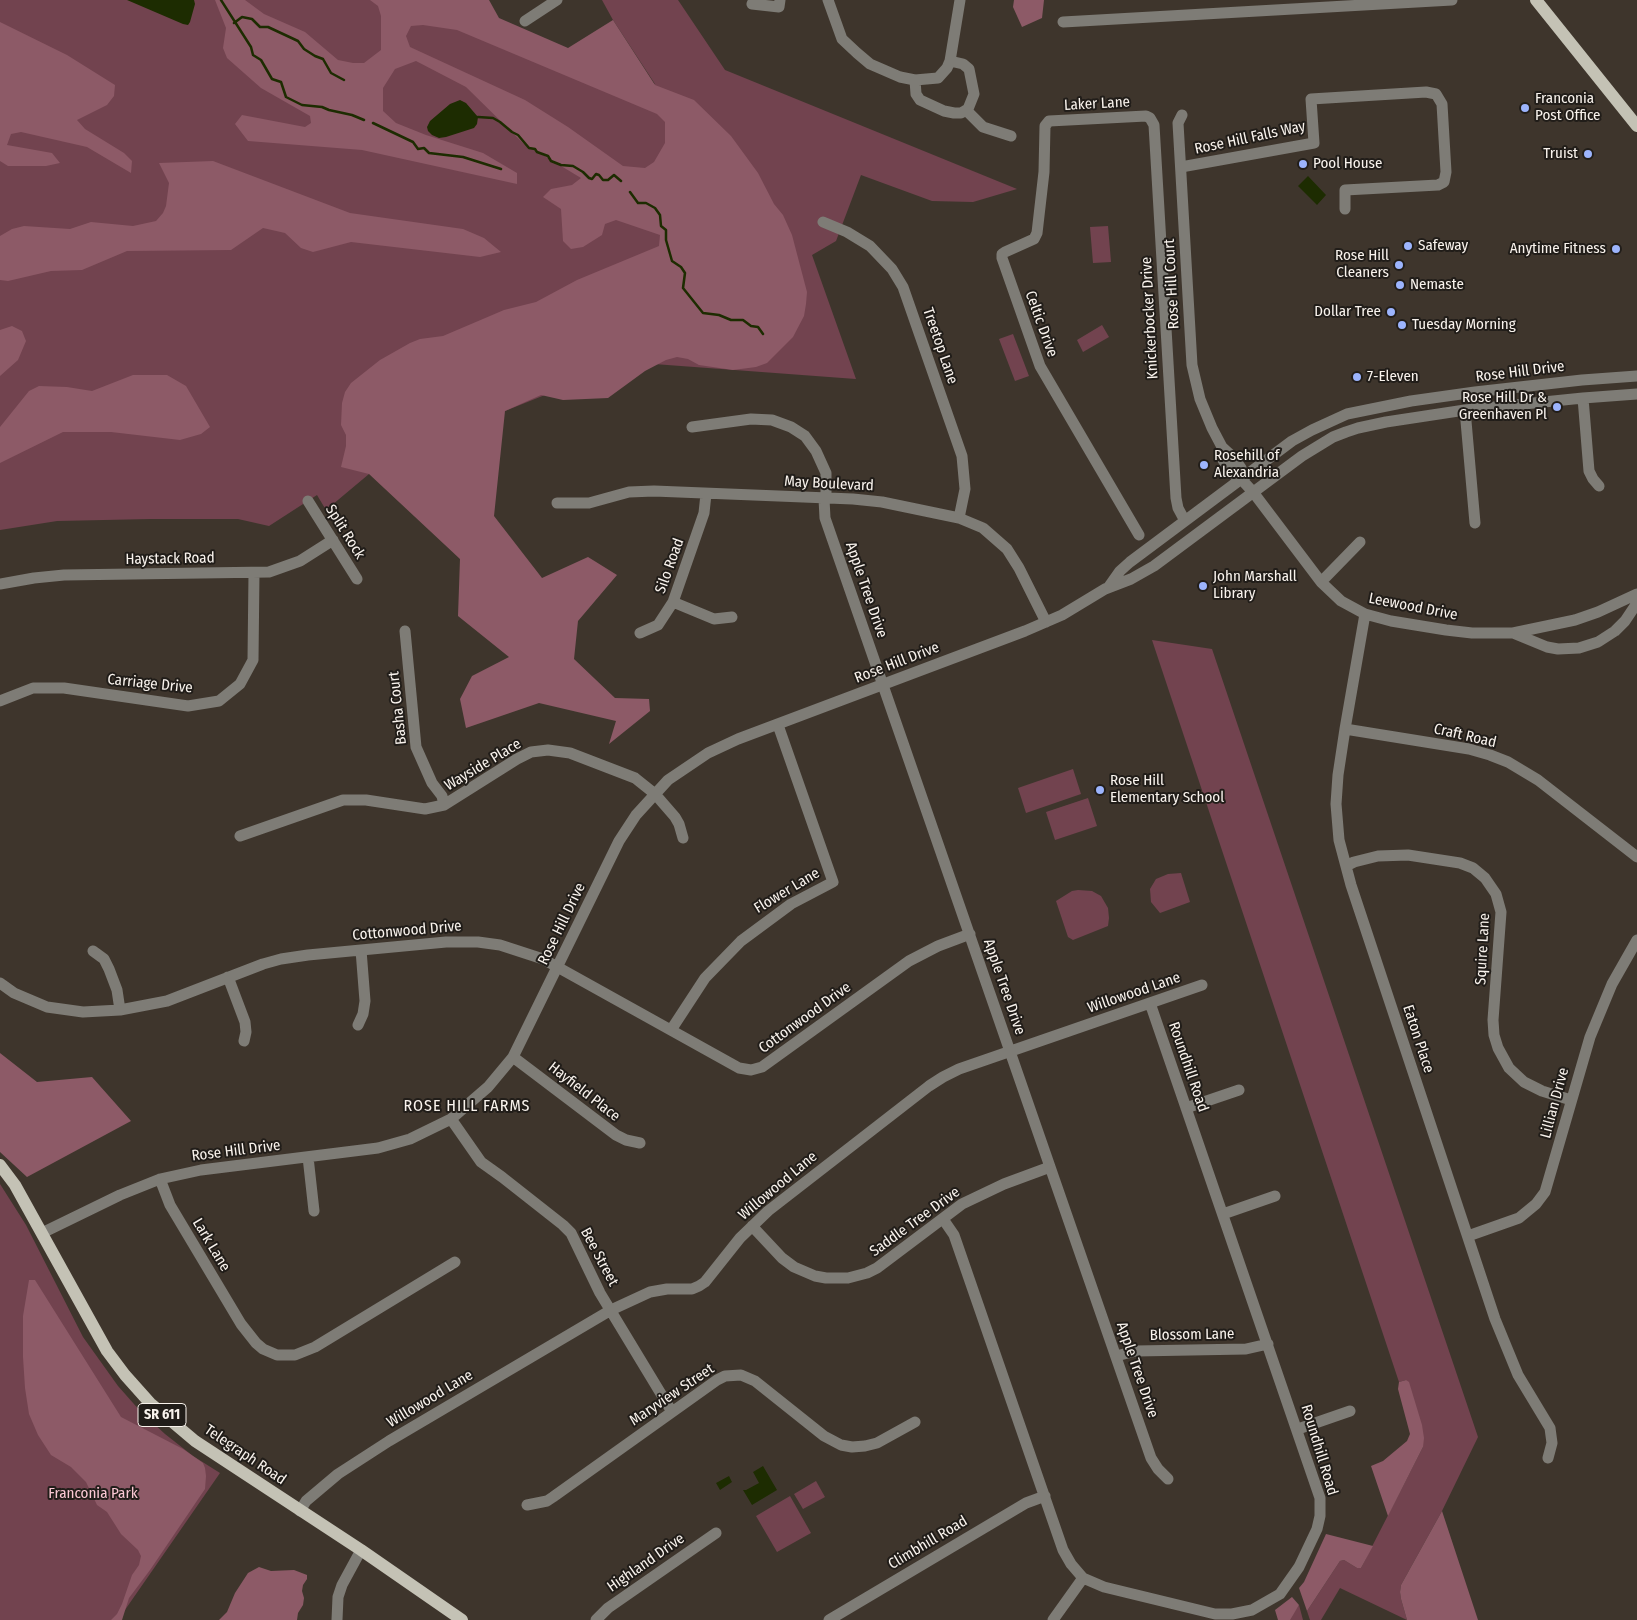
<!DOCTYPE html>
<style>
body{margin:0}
canvas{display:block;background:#3e352c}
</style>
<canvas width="1637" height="1620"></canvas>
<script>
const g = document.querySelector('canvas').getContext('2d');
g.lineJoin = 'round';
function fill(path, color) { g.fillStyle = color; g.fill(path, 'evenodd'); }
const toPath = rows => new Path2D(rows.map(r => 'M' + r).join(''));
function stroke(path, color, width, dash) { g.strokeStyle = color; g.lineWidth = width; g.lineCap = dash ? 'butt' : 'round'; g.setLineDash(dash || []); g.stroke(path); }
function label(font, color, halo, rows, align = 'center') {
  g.font = font + ' "Fira Sans Condensed",sans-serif'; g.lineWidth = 4; g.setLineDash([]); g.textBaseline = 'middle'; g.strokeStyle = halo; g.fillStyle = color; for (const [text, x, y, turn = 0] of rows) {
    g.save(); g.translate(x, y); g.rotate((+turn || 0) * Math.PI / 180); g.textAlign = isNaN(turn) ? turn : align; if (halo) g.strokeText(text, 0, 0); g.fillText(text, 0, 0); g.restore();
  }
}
const green = toPath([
 [0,0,437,0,655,84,613,20,602,0,678,0,725,70,1017,189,973,202,932,201,861,175,836,241,812,255,856,379,627,362,505,411,369,474,326,510,317,495,269,526,238,519,150,519,57,521,0,530],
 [1108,226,1111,262,1093,263,1090,227],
 [1102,325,1109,337,1083,352,1077,340],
 [1013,334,1029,376,1015,381,999,339],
 [1152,640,1212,649,1478,1437,1442,1511,1401,1585,1400,1592,1401,1599,1407,1620,1340,1588,1321,1620,1310,1620,1307,1611,1340,1561,1344,1560,1357,1568,1361,1568,1423,1447,1406,1380,1399,1382],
 [1073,769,1081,794,1026,813,1018,788],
 [1088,798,1097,826,1055,840,1046,812],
 [1181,873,1190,902,1160,913,1151,902,1150,889,1156,879,1168,874],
 [1078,890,1092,891,1101,896,1108,908,1109,918,1108,926,1073,940,1068,937,1056,901,1072,891],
 [0,1184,26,1225,83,1337,118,1386,141,1412,165,1434,193,1456,220,1473,118,1620,0,1620],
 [816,1481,825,1497,803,1509,794,1494],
 [790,1496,811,1533,777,1552,756,1516],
 [1299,1605,1303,1620,1290,1620,1290,1618]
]);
const forest = toPath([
 [215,0,245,0,264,14,305,32,338,60,353,63,364,63,381,50,381,16,378,6,370,0,489,0,499,18,568,48,613,20,655,85,694,100,731,136,758,173,774,204,783,215,792,235,807,292,806,304,804,316,793,337,767,363,756,367,733,370,699,365,688,359,677,357,666,360,645,371,608,398,563,400,541,395,505,411,494,516,542,578,588,557,617,575,578,621,574,659,615,698,649,699,650,711,609,744,616,721,539,703,466,728,460,699,472,676,509,657,458,616,460,559,369,474,341,467,346,446,346,435,341,425,342,403,345,392,351,383,380,360,410,343,420,339,443,336,504,310,536,302,577,280,659,246,660,235,616,220,605,224,602,235,583,247,571,249,563,241,561,209,543,197,551,189,572,185,581,178,523,143,466,87,416,61,395,69,383,88,383,111,396,123,426,135,483,153,517,173,517,184,362,150,248,141,235,124,242,115,305,127,311,123,310,116,261,88,227,58,223,48,226,28],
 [423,25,457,30,657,114,665,122,665,143,654,162,645,168,623,166,568,127,525,100,410,47,406,36,411,26],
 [1014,0,1044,0,1042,18,1022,27,1013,7],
 [0,22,67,55,115,85,114,96,107,105,77,120,85,129,124,153,132,161,131,173,87,147,21,132,11,134,7,145,52,153,60,163,46,166,8,166,0,161],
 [213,161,350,213,463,229,484,238,501,252,480,257,351,242,313,252,301,248,285,233,263,228,231,250,127,251,82,270,51,271,8,281,0,280,0,236,12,229,24,226,70,229,91,222,133,226,156,221,163,213,166,206,169,183,159,163],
 [12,326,22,331,26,341,18,360,0,376,0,330],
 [133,375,167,375,186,386,210,427,201,434,180,440,111,432,63,432,0,463,0,427,29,391,39,386,67,387,92,391],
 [0,1053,37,1082,92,1077,131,1121,27,1177,0,1152],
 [29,1280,35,1280,121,1417,183,1449,203,1463,205,1468,206,1476,205,1489,150,1570,129,1598,122,1620,111,1620,117,1614,122,1604,132,1575,139,1565,141,1556,138,1550,121,1534,107,1512,97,1505,86,1482,71,1467,51,1455,38,1435,29,1414,25,1388,23,1357,23,1316],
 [1406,1380,1409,1382,1422,1425,1424,1438,1423,1447,1388,1516,1371,1466,1383,1461,1407,1441,1410,1434,1398,1389,1399,1382],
 [1442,1511,1478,1620,1407,1620,1401,1599,1400,1592,1401,1585],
 [1326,1534,1373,1546,1361,1568,1357,1568,1344,1560,1340,1561,1307,1611,1299,1588,1304,1582],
 [259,1567,271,1571,294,1570,307,1575,307,1579,303,1585,302,1591,304,1598,303,1605,298,1613,297,1620,219,1620,227,1612,235,1593,248,1573],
 [1292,1597,1299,1605,1290,1620,1278,1620,1275,1610]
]);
const water = toPath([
 [127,0,194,0,195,4,190,22,188,25,183,24],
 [460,100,466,103,478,117,477,124,474,128,446,137,439,138,432,135,428,131,427,127,430,121,450,104],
 [1308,176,1326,195,1317,205,1298,186],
 [763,1466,777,1490,752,1505,743,1490,746,1490,759,1483,753,1472],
 [729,1476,732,1482,720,1490,716,1483]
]);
const stream = toPath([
 [221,0,251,47,253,55,261,60,272,79,281,82,286,97,302,105,322,107,329,110,352,115,364,120],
 [234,23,242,17,252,19,260,27,268,27,298,41,304,49,315,56,323,59,331,73,344,80],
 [478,117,493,118,500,122,512,132,518,135,529,148,535,149,537,152,548,156,551,161,561,165,573,166,583,172,589,178,592,179,596,174,599,175,603,180,608,180,614,175,621,181],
 [373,123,413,142,418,149,424,148,429,153,463,157,501,169],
 [630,192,638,203,646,203,655,208,660,215,661,226,666,230,666,240,672,261,681,267,685,273,683,288,703,313,719,315,731,320,743,320,751,326,758,327,763,334]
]);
const minor = toPath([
 [754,0,752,4,779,7,780,0],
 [828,0,842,39,857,53,870,64,900,77,915,80,938,78,947,68,950,61,963,64,969,69,974,94,968,109,961,113,954,113,944,111,920,100,916,94,915,80],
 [525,21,557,0],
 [1063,22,1452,0],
 [950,61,960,0],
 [966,110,983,127,1011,136],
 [1182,115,1178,123,1192,365,1200,399,1212,428,1222,447,1233,457,1241,468,1242,480],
 [1181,167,1314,143,1311,99,1426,92,1436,94,1442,104,1446,172,1444,182,1438,185,1345,190,1345,209],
 [823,222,847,232,870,246,892,269,903,287,962,456,965,489,959,518],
 [1583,398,1589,471,1593,479,1599,486],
 [1465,410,1475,523],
 [692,427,751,419,772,420,791,427,805,436,816,451,826,473,826,499],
 [1222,447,1223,460,1233,474,1242,480,1253,492,1321,582,1341,601,1365,614,1391,621,1446,630,1472,633,1513,633,1575,620,1598,612,1637,594],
 [824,499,825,518,1151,1458,1158,1469,1168,1479],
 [308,501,357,579],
 [557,503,589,503,629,492,654,491,853,499,882,502,959,518,983,528,1007,549,1019,568,1046,622],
 [1139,535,1040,366,1002,258,1002,254,1005,252,1034,239,1037,233,1044,172,1045,126,1049,121,1146,116,1150,118,1154,125,1176,498,1178,508,1185,521],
 [1321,582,1360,542],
 [0,584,34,578,64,575,269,572,300,561,333,540],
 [1108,588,1120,571,1130,562,1292,441,1312,430,1347,414,1411,401,1475,392,1582,380,1637,376],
 [673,602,714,619,732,617],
 [1365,614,1345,729,1338,775,1336,804,1339,840,1351,885,1495,1319,1518,1375,1550,1428,1552,1443,1548,1458],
 [405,631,416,747,432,783,442,796,444,805],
 [640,633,658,625,673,602,704,513,706,494],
 [1513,633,1547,647,1558,649,1579,648,1598,642,1615,631,1625,621,1637,603],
 [0,701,33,688,64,688,188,706,219,701,240,684,253,660,254,573],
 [1345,729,1469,749,1490,755,1508,762,1538,780,1637,857],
 [240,836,343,800,366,800,425,809,444,805,517,759,531,752,548,750,570,753,635,778,655,794,675,817,679,824,683,838],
 [1346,866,1354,862,1378,856,1408,855,1460,863,1473,868,1485,878,1496,894,1501,912,1493,1020,1494,1035,1498,1048,1509,1068,1524,1082,1542,1091,1571,1100],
 [93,951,104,959,109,969,117,990,120,1010],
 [228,977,245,1022,246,1032,244,1041],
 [0,983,14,993,47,1007,83,1012,120,1010,167,1001,263,964,281,959,308,955,446,942,478,942,500,945,543,959,739,1068,751,1070,762,1067,909,961,938,946,970,934],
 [358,1025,363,1014,365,1001,361,950],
 [671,1030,705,978,741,941,791,904,833,882,778,725],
 [513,1057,616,1135,626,1140,640,1143],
 [1186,1108,1239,1090],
 [451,1119,481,1162,502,1177,563,1225,571,1233,600,1293,672,1412],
 [308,1157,314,1211],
 [160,1179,170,1205,241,1324,256,1343,263,1349,277,1355,295,1355,315,1347,455,1262],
 [1223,1214,1275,1196],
 [943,1219,954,1235,1063,1550,1071,1564,1083,1578,1104,1587,1215,1614,1232,1614,1252,1610,1280,1594,1299,1567,1317,1529,1320,1516,1320,1498,1150,1003],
 [752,1226,782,1258,794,1267,815,1276,826,1278,848,1278,867,1273,877,1268,962,1204,1004,1184,1050,1167],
 [42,1233,120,1195,160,1179,201,1170,378,1148,410,1139,451,1119,488,1087,513,1057,619,841,636,815,668,780,708,753,738,739,1025,631,1062,615,1105,589,1131,579,1154,566,1302,456,1333,437,1346,432,1358,428,1386,422,1465,410,1583,398,1637,394],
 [1468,1236,1519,1218,1536,1204,1545,1192,1590,1037,1612,984,1637,940],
 [1116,1356,1136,1351,1246,1349,1268,1344],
 [1298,1429,1350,1411],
 [527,1505,547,1501,553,1497,717,1380,725,1376,741,1375,755,1381,824,1436,841,1445,852,1447,865,1446,877,1443,915,1422],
 [300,1511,306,1501,338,1474,389,1441,611,1310,650,1292,667,1289,692,1289,699,1286,705,1282,740,1238,768,1211,929,1086,943,1077,959,1069,1202,985],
 [337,1620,338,1597,342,1585,361,1550],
 [596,1620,608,1608,716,1533],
 [829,1620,1026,1503,1045,1496],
 [1053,1620,1083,1578]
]);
const major = toPath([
 [1536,0,1637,126],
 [0,1165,15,1185,107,1351,125,1375,150,1403,195,1441,361,1550,462,1620]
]);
const markers = [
 [1525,108,5,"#9cb4fd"],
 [1588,154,5,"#9cb4fd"],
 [1303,164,5,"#9cb4fd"],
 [1408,246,5,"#9cb4fd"],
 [1616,249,5,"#9cb4fd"],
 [1399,265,5,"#9cb4fd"],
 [1400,285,5,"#9cb4fd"],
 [1391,312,5,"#9cb4fd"],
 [1402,325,5,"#9cb4fd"],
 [1357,377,5,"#9cb4fd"],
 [1557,407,5,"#9cb4fd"],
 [1204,465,5,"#9cb4fd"],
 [1203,586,5,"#9cb4fd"],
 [1100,790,5,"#9cb4fd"]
];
const shields = [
 [162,1415,48]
];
const shieldNames = [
 ["SR 611",162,1415]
];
const poiNames = [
 ["Franconia",1535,99],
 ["Post Office",1535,116],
 ["Truist",1578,154,"right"],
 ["Pool House",1313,164],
 ["Safeway",1418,246],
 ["Anytime Fitness",1606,249,"right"],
 ["Rose Hill",1389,256,"right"],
 ["Cleaners",1389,273,"right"],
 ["Nemaste",1410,285],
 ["Dollar Tree",1381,312,"right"],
 ["Tuesday Morning",1412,325],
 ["7-Eleven",1367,377],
 ["Rose Hill Dr &",1547,398,"right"],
 ["Greenhaven Pl",1547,415,"right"],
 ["Rosehill of",1214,456],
 ["Alexandria",1214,473],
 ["John Marshall",1213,577],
 ["Library",1213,594],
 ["Rose Hill",1110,781],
 ["Elementary School",1110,798]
];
const streetNames = [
 ["Laker Lane",1097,104,-3],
 ["Rose Hill Falls Way",1250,138,-12],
 ["Rose Hill Court",1172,284,-93],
 ["Knickerbocker Drive",1150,318,-93],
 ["Celtic Drive",1041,324,70],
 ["Treetop Lane",940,346,71],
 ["Rose Hill Drive",1520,372,-7],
 ["May Boulevard",829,484,3],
 ["Split Rock",345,532,58],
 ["Haystack Road",170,559,-1],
 ["Silo Road",670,566,-70],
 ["Apple Tree Drive",866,590,71],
 ["Leewood Drive",1413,607,11],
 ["Rose Hill Drive",897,663,-21],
 ["Carriage Drive",150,684,6],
 ["Basha Court",398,708,-96],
 ["Craft Road",1465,736,13],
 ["Wayside Place",483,765,-31],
 ["Flower Lane",787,891,-31],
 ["Rose Hill Drive",562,924,-64],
 ["Cottonwood Drive",407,931,-5],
 ["Squire Lane",1483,949,-87],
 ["Apple Tree Drive",1004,987,71],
 ["Willowood Lane",1134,993,-19],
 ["Cottonwood Drive",805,1018,-36],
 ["Eaton Place",1418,1039,72],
 ["Roundhill Road",1188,1067,71],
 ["Hayfield Place",584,1092,38],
 ["Lillian Drive",1555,1103,-75],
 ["Rose Hill Drive",236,1151,-7],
 ["Willowood Lane",778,1186,-40],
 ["Saddle Tree Drive",915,1222,-36],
 ["Lark Lane",211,1245,59],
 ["Bee Street",599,1257,62],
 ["Blossom Lane",1192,1335,-1],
 ["Apple Tree Drive",1137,1370,71],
 ["Maryview Street",672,1395,-34],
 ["Willowood Lane",430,1399,-31],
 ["Roundhill Road",1319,1450,73],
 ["Telegraph Road",245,1455,34],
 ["Climbhill Road",928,1543,-31],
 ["Highland Drive",646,1563,-35]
];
const parkNames = [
 ["Franconia Park",93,1494]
];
const neighbourhoodNames = [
 ["ROSE HILL FARMS",467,1107]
];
fill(green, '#72434f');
fill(forest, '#8d5a67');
fill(water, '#1d2c01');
stroke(stream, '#1d2c01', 2.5);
stroke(minor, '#7e7c76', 11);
stroke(major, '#c4c2b5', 12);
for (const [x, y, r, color] of markers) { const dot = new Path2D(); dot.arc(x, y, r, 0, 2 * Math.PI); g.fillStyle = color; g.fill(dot); stroke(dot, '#211d19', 2); }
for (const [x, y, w] of shields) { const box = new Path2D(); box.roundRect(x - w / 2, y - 11.5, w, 23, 4); g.fillStyle = '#211d19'; g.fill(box); stroke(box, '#f9f3ed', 1); }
label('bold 14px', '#f9f3ed', null, shieldNames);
label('15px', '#f9f3ed', '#211d19', poiNames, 'left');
label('15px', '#f9f3ed', '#211d19', streetNames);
label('15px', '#fbc8d4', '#211d19', parkNames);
g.letterSpacing = '1px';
label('16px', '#f9f3ed', '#211d19', neighbourhoodNames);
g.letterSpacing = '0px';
</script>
